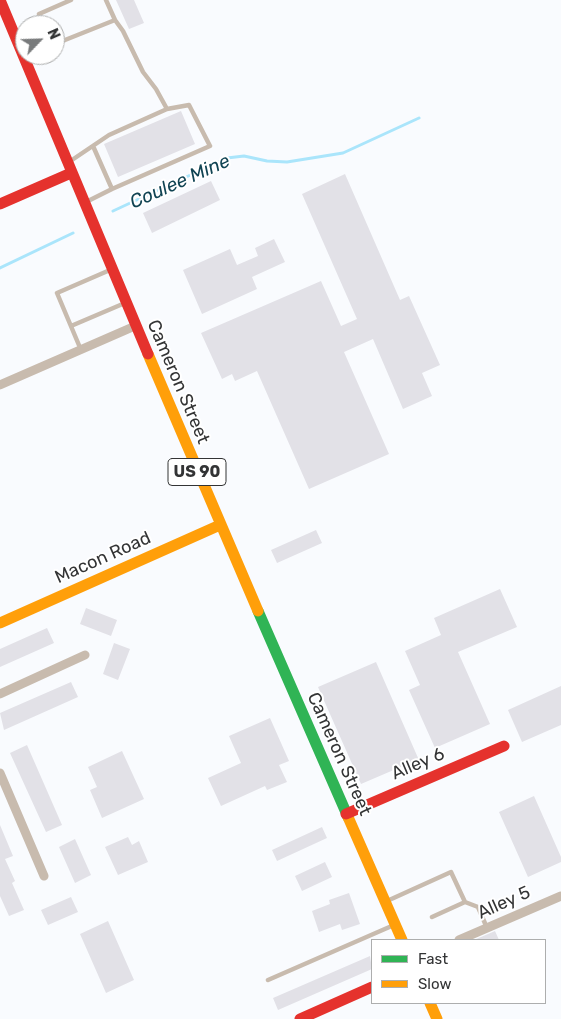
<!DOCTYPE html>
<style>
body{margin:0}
#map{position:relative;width:561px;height:1019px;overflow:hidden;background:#f9fbfe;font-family:Rubik,sans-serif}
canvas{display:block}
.legend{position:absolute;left:371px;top:939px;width:175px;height:65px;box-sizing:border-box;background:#fff;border:1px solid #adaeae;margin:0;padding:6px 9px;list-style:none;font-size:15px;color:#333435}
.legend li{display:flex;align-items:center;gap:10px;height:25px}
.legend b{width:25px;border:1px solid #adaeae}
.north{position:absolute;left:15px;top:15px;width:50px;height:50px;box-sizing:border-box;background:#fff;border:1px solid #adaeae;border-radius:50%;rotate:66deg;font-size:14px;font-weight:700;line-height:20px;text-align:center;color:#333435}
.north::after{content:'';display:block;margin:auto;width:18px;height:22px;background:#787a7b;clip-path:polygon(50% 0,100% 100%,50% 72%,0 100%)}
</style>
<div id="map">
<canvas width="561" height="1019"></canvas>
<ul class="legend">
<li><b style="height:6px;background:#30b455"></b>Fast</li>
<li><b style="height:6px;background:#ff9f0a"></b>Slow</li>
</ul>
<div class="north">N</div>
</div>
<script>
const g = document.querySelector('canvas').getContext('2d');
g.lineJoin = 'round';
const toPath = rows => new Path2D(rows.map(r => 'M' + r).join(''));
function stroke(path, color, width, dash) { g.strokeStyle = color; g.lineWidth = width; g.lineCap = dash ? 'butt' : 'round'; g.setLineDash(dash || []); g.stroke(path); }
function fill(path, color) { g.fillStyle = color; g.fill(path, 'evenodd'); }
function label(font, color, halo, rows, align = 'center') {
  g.font = font + ' Rubik,sans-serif'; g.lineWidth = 4; g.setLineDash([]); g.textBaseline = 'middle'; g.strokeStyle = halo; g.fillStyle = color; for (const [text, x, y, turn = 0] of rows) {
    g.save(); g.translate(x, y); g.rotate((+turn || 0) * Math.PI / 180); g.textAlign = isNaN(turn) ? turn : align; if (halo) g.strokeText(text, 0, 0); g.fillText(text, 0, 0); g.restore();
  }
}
const stream = toPath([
 [113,211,227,158,244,156,267,161,287,162,343,153,419,118],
 [0,268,73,233]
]);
const building = toPath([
 [116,0,134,0,144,23,129,29],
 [181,111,195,144,118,177,104,144],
 [345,174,400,300,409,296,440,365,422,373,432,396,403,409,373,339,344,352,389,454,309,489,257,371,235,381,232,374,222,379,201,333,321,281,341,326,357,319,302,194],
 [211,181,220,200,152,233,143,213],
 [274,239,285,262,252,277,257,289,202,314,183,270,230,249,237,265,258,256,255,248],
 [316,530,322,543,277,563,271,550],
 [500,589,517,627,458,652,490,724,435,748,409,690,420,685,405,651,441,635,434,618],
 [86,608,117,620,111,636,80,624],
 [47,628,54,643,0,667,0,649],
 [114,643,130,649,118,680,103,674],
 [376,662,422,767,406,774,403,766,361,784,318,687],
 [71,682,78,697,4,730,0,713],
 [561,686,561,725,522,742,508,710],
 [270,718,289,761,279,765,287,782,267,790,265,786,221,806,208,778,241,763,229,736],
 [27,745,62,825,46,832,10,753],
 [122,751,144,799,102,818,90,790,97,787,88,767],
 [534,796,561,857,561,862,528,877,499,812],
 [0,825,13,856,5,859,15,881,12,883,24,910,9,916,0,896],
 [322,827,327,838,277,861,272,850],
 [128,837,132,845,139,841,148,862,118,875,105,847],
 [75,839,91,875,75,883,59,847],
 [325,862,332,877,302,891,295,876],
 [349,893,360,924,342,930,340,924,319,932,312,911,330,904,329,900],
 [71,897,78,912,48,925,41,910],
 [108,921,134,980,106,993,80,934],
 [495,931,499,940,474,940],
 [370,956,372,969,278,1010,273,998]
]);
const lane = toPath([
 [39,14,71,0],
 [55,44,115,20,106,0],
 [69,162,109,135,167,109,156,89,143,72,123,31,115,20],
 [112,189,210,146,189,105,167,109],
 [86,202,112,189,93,146],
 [71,326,125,303],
 [81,350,57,293,110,270],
 [387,901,451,872,465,902,432,917],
 [465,902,478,907,487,928],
 [268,980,394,925]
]);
const street = toPath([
 [0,385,135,326],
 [0,694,85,655],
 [0,773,44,876],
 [459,940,561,896]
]);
const fast = toPath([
 [258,611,348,817]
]);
const slow = toPath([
 [148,354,258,611],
 [0,623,220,525],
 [348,817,402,940],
 [430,1003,437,1019]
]);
const jam = toPath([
 [0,0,148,354],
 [0,204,71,173],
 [346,814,504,746],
 [300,1019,372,987]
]);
const shields = [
 [197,472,58]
];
const shieldNames = [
 ["US 90",197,472]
];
const streetNames = [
 ["Cameron Street",178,382,67],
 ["Macon Road",103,558,-24],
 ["Cameron Street",339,754,66],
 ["Alley 6",418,764,-23],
 ["Alley 5",504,903,-24]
];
const waterNames = [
 ["Coulee Mine",180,182,-24]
];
stroke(stream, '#aae5fb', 3);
fill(building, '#e2e1e7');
stroke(lane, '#c8bbae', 4.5);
stroke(street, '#c8bbae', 9);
stroke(fast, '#30b455', 11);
stroke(slow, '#ff9f0a', 11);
stroke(jam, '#e5322d', 11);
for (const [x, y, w] of shields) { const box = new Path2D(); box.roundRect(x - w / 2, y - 13.5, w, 27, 4); g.fillStyle = '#fff'; g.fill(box); stroke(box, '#333435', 1); }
label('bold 16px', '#333435', null, shieldNames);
label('18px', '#333435', '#fff', streetNames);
label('italic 19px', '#114453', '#fff', waterNames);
</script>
